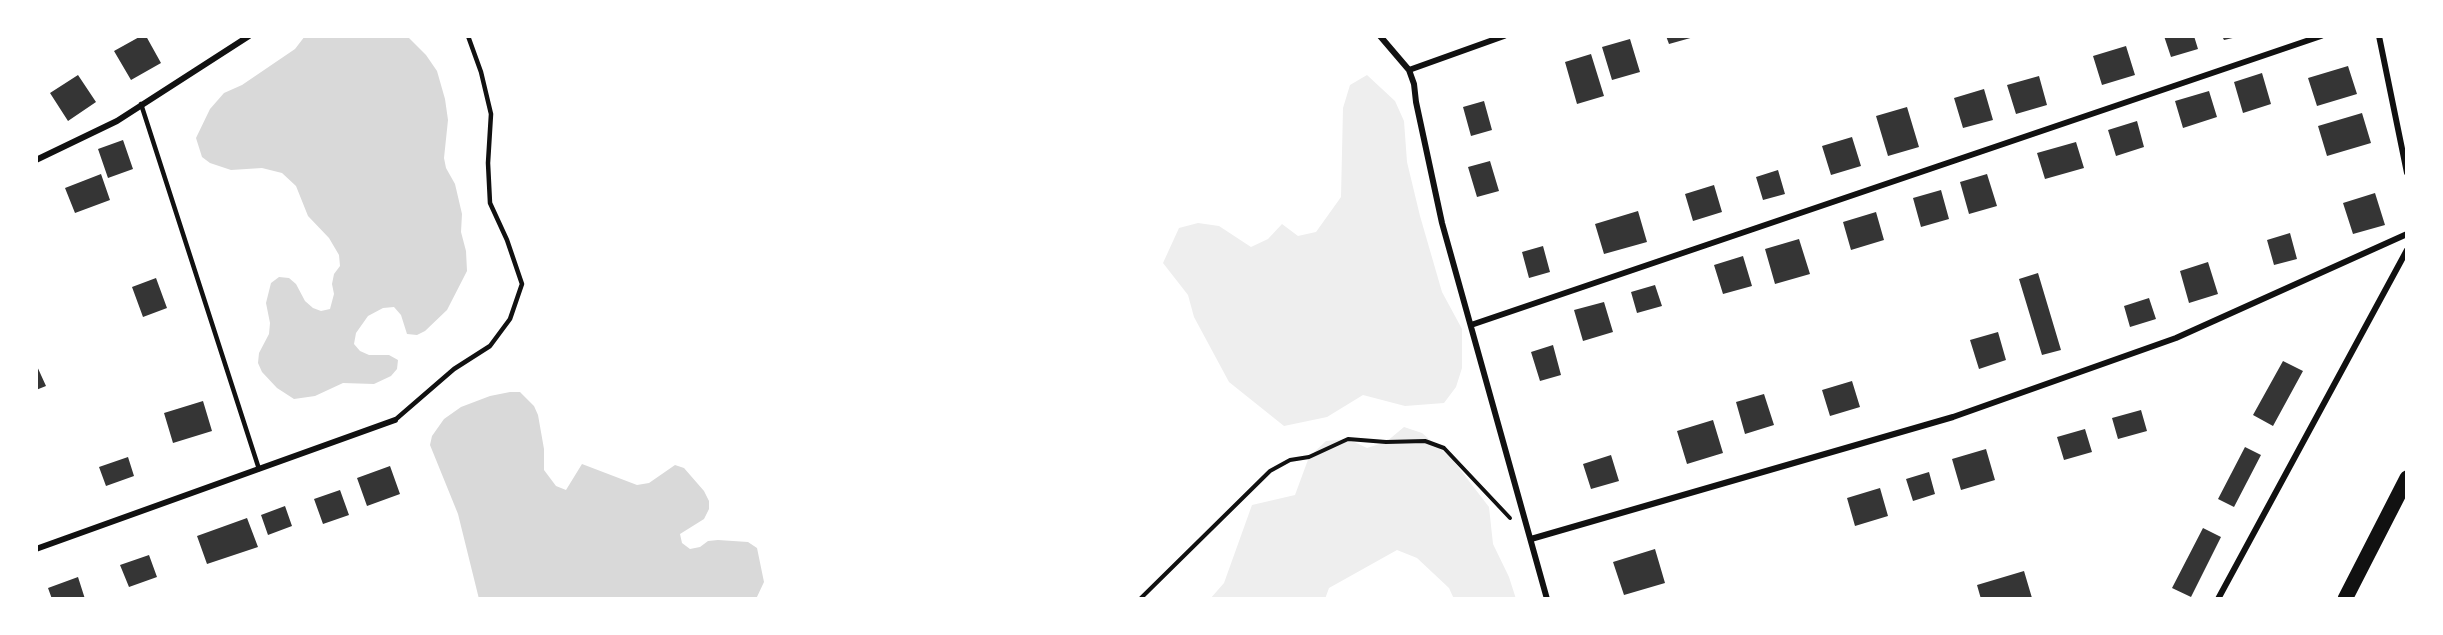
<!DOCTYPE html>
<style>
body{margin:0}
#map{position:relative;width:2443px;height:635px;overflow:hidden;background:#fff;font-family:"Fira Sans",sans-serif}
canvas{display:block}
.frame{position:absolute;inset:0;border:38px solid #fff;pointer-events:none}
</style>
<div id="map">
<canvas width="2443" height="635"></canvas>
<div class="frame"></div>
</div>
<script>
const g = document.querySelector('canvas').getContext('2d');
g.lineJoin = 'round';
function fill(path, color) { g.fillStyle = color; g.fill(path, 'evenodd'); }
const toPath = rows => new Path2D(rows.map(r => 'M' + r).join(''));
function stroke(path, color, width, dash) { g.strokeStyle = color; g.lineWidth = width; g.lineCap = dash ? 'butt' : 'round'; g.setLineDash(dash || []); g.stroke(path); }
const green = toPath([
 [1367,75,1395,101,1404,121,1407,162,1420,216,1442,292,1462,329,1462,368,1456,387,1444,403,1405,406,1363,395,1327,417,1284,426,1229,382,1194,317,1188,295,1163,263,1179,228,1198,223,1219,226,1251,247,1268,239,1282,224,1298,236,1316,232,1341,197,1343,108,1350,85],
 [1404,427,1422,433,1452,459,1489,507,1493,544,1509,577,1516,599,1454,599,1449,588,1417,558,1397,550,1329,588,1325,599,1210,599,1224,583,1252,505,1295,495,1309,457,1326,441,1348,439,1367,448,1386,442]
]);
const water = toPath([
 [305,36,407,36,426,55,437,71,445,99,448,120,444,158,446,168,455,184,462,214,461,232,466,251,467,271,447,310,425,331,417,335,407,334,401,315,394,307,383,308,368,316,356,333,354,344,360,351,369,355,389,355,398,360,397,369,391,376,374,384,343,383,315,396,294,399,277,388,262,372,258,363,259,353,269,334,270,323,266,303,271,283,279,277,289,278,296,284,305,301,313,308,321,311,330,309,334,294,332,284,334,274,340,266,339,255,329,238,308,216,296,186,282,173,262,168,231,170,210,163,202,157,196,138,210,109,224,93,242,85,295,49],
 [510,392,520,392,534,406,538,415,544,449,544,470,556,486,566,490,582,464,637,485,649,483,675,465,684,468,704,491,709,501,709,509,704,519,680,534,682,543,690,549,700,547,708,541,718,540,748,542,757,548,764,582,756,599,479,599,458,514,430,445,432,436,444,419,461,407,490,396]
]);
const building = toPath([
 [141,36,146,36,161,63,131,80,114,51],
 [1666,36,1694,36,1694,37,1669,44],
 [2164,36,2194,36,2198,49,2171,57],
 [2222,36,2237,36,2237,37,2224,40],
 [1630,39,1640,72,1612,80,1602,47],
 [2126,46,2135,75,2102,85,2093,56],
 [1591,54,1604,96,1577,104,1565,62],
 [2348,66,2357,94,2317,106,2308,78],
 [2262,73,2271,104,2243,113,2234,82],
 [78,75,96,102,68,121,50,93],
 [2039,76,2047,105,2016,114,2007,85],
 [1984,89,1993,120,1963,128,1954,98],
 [2209,91,2217,117,2183,128,2175,101],
 [1484,101,1492,130,1471,136,1463,107],
 [1907,107,1919,147,1888,156,1876,116],
 [2362,113,2371,143,2327,156,2318,126],
 [2137,121,2144,147,2116,156,2108,130],
 [1852,137,1861,166,1831,175,1822,146],
 [123,140,133,169,108,178,98,149],
 [2076,142,2084,168,2045,179,2037,153],
 [1490,161,1499,191,1477,197,1468,167],
 [1778,170,1785,194,1763,200,1756,177],
 [101,174,110,200,75,213,65,188],
 [1987,174,1997,206,1969,214,1960,182],
 [1714,185,1722,212,1693,221,1685,194],
 [1941,190,1949,219,1921,227,1913,198],
 [2375,193,2385,225,2353,234,2343,203],
 [1638,211,1647,242,1604,254,1595,224],
 [1876,212,1884,240,1851,250,1843,222],
 [2290,233,2297,259,2274,265,2267,240],
 [1799,239,1810,274,1775,284,1765,249],
 [1543,246,1550,272,1529,278,1522,252],
 [1743,256,1752,286,1723,294,1714,265],
 [2208,262,2218,294,2189,303,2180,271],
 [2038,273,2061,350,2042,355,2019,279],
 [156,278,167,308,143,317,132,287],
 [1655,285,1662,306,1637,313,1631,292],
 [2149,298,2156,319,2130,327,2124,306],
 [1604,302,1613,332,1583,341,1574,310],
 [1998,332,2006,360,1979,369,1970,340],
 [1553,345,1561,375,1540,381,1531,352],
 [2283,361,2303,371,2273,426,2253,415],
 [36,364,46,386,36,390],
 [1852,381,1860,407,1830,416,1822,390],
 [1764,394,1774,425,1745,434,1736,402],
 [203,401,212,431,173,443,164,413],
 [2141,410,2147,431,2118,439,2112,418],
 [1713,420,1723,453,1687,464,1677,431],
 [2085,429,2092,452,2064,460,2057,437],
 [2245,447,2261,455,2234,507,2218,499],
 [1986,449,1995,480,1961,490,1952,459],
 [1611,455,1619,481,1591,489,1583,464],
 [128,457,134,476,106,486,99,467],
 [390,466,400,494,367,506,357,478],
 [1929,472,1935,494,1913,501,1906,479],
 [1880,488,1888,516,1855,526,1847,498],
 [340,490,349,515,323,524,314,499],
 [285,506,292,526,268,535,261,515],
 [247,518,258,547,207,564,197,536],
 [2203,528,2221,537,2191,597,2172,588],
 [1655,549,1665,583,1624,595,1613,562],
 [149,555,157,577,129,587,120,565],
 [2024,571,2032,598,1981,599,1977,585],
 [78,577,85,599,52,599,48,588]
]);
const path = toPath([
 [1140,599,1270,471,1290,460,1309,457,1348,439,1386,442,1425,441,1444,448,1510,518]
]);
const service = toPath([
 [141,104,259,469],
 [395,420,454,369,490,346,510,319,522,284,507,240,490,203,488,163,491,114,481,72,468,36]
]);
const minor = toPath([
 [1380,36,1409,70,1414,84,1416,102,1442,223,1547,599],
 [2379,36,2407,173],
 [1409,70,1504,36],
 [36,160,117,121,249,36],
 [1471,325,2321,36],
 [1531,539,1953,417,2176,338,2407,234],
 [36,549,395,420],
 [2218,599,2407,250]
]);
const primary = toPath([
 [2345,599,2407,478]
]);
fill(green, '#eee');
fill(water, '#d9d9d9');
fill(building, '#353535');
stroke(path, '#111', 4);
stroke(service, '#111', 4.5);
stroke(minor, '#111', 6);
stroke(primary, '#111', 15);
</script>
